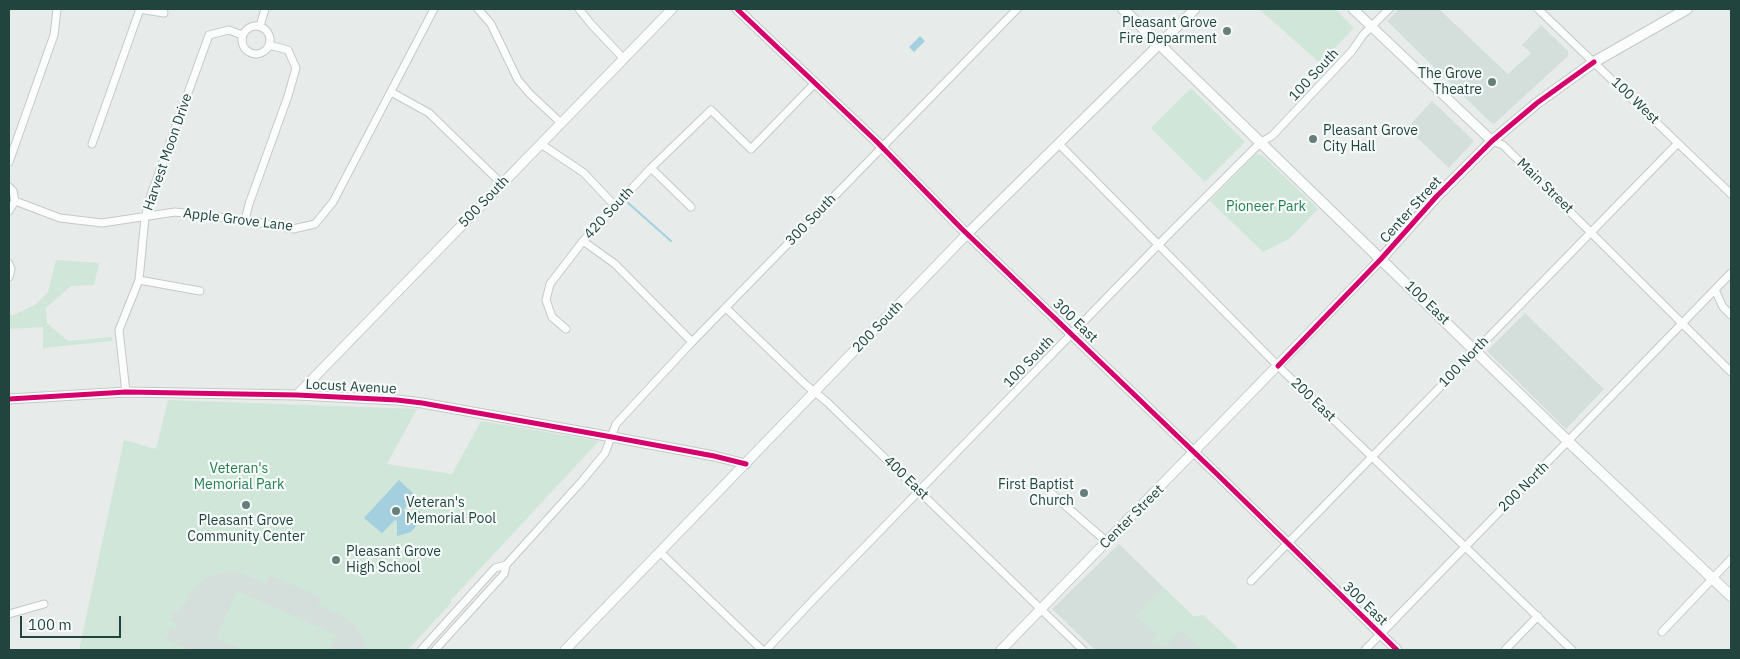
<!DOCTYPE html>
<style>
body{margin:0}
#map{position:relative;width:1740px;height:659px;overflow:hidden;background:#e7eceb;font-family:"IBM Plex Sans",sans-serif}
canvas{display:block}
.frame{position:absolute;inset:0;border:10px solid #21443f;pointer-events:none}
.scale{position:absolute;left:20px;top:616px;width:101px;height:22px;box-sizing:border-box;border:2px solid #21443f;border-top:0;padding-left:6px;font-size:15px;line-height:18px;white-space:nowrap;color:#21443f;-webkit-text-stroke:4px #f6fbf9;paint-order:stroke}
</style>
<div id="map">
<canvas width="1740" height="659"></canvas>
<div class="frame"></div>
<div class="scale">100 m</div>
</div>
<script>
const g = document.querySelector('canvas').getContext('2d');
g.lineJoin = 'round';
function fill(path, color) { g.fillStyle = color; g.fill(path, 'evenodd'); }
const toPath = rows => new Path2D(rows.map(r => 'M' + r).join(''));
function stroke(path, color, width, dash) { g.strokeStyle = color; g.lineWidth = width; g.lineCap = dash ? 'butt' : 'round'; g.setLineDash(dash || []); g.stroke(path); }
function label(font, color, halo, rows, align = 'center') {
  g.font = font + ' "IBM Plex Sans",sans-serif'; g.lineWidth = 4.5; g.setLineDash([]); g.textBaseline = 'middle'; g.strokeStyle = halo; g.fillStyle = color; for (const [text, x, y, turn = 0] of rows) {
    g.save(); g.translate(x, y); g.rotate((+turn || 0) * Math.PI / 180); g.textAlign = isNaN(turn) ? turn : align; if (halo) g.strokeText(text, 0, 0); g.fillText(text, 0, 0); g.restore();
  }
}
const built = toPath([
 [1399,9,1439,9,1508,74,1531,53,1522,45,1541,25,1568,51,1568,56,1494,124,1489,121,1387,21],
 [1432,101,1474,141,1449,168,1407,128],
 [1525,313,1604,389,1566,429,1487,351],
 [315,491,447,606,407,650,156,650,160,638,166,639,175,602],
 [1119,544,1194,617,1203,615,1237,647,1234,650,1095,650,1052,609]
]);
const green = toPath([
 [1259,9,1335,9,1354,28,1320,63],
 [1191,88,1245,142,1205,182,1151,128],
 [1256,154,1262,155,1318,209,1289,239,1263,252,1210,201],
 [56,260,99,263,94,285,71,286,46,308,47,323,68,341,112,337,112,341,43,348,43,327,9,329,9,316,16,314,35,305,48,292],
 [168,400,417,409,387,464,452,474,481,421,599,441,451,600,452,602,408,650,366,650,363,638,355,625,339,614,318,605,321,597,269,575,266,583,240,573,225,572,205,578,190,592,185,605,182,604,180,611,174,610,171,621,177,623,176,630,169,627,166,639,164,639,190,650,79,650,124,440,156,449],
 [1163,587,1194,617,1203,615,1237,647,1234,650,1198,650,1200,648,1181,630,1165,647,1150,642,1157,634,1136,616],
 [237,591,337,635,330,650,245,650,216,638]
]);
const water = toPath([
 [920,36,925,41,914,52,909,47],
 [399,480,416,496,403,510,406,512,420,511,420,514,417,525,411,532,397,536,397,521,395,520,382,533,364,518]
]);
const stream = toPath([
 [627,202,671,241]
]);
const minor = toPath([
 [139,9,164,13],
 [478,9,491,24,518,80,530,94,561,123],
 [579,9,591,24,623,58],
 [1538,9,1731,194],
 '242 40a14 14 0 1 1 28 0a14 14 0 1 1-28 0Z',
 [260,26,265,9],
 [391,92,429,113,502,184],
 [1492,141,1503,145,1731,372],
 [92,144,140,9],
 [541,144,584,173,615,206],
 [1059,144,1278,366,1572,650],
 [9,162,54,35,57,9],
 [651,168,691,207],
 [9,187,13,191,15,201,9,211],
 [15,201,60,218,102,223,175,212,245,220,293,229,315,224,333,202,434,9],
 [245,220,249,204,288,96,296,68,288,50,269,45],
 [583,241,615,264,692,342],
 [9,264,11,269,9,277],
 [139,280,200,291],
 [1715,290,1723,307,1731,315],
 [726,308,806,385,827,402,1083,650],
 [566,329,552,317,546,300,550,284,583,241,651,168,711,110,751,149,814,84],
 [126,392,119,330,139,280,145,217,151,195,209,35,229,30,242,35],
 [1051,493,1107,542],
 [660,552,762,650],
 [1251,581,1678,143],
 [9,614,44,604],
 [1662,632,1731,559],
 [421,650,495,568,506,565],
 [435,650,504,574,506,565,582,481,605,453,616,424,692,342,1017,9],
 [766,650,814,599,1158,245,1261,142,1272,136,1352,51,1363,35,1389,9],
 [1365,650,1731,273],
 [1505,650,1538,616]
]);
const tertiary = toPath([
 [737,9,876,141,961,228,1221,478,1397,650],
 [1353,9,1492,141],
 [297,395,672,9],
 [9,399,126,392,297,395,397,400,422,403,612,437,714,456,746,464],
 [565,650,967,234,1195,9],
 [1001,650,1381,259]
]);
const secondary = toPath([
 [1123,9,1575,448,1731,596],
 [1381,259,1436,197,1492,141,1537,103,1594,62,1687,9]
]);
const cycleway = toPath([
 [737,9,876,141,961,228,1221,478,1397,650],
 [1278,366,1381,259,1436,197,1492,141,1537,103,1594,62],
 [9,399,126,392,297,395,397,400,422,403,612,437,714,456,746,464]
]);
const markers = [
 [1227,31,5,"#667f7b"],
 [1492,82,5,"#667f7b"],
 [1313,139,5,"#667f7b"],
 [1084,493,5,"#667f7b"],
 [246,505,5,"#667f7b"],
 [396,511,5,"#667f7b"],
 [336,560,5,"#667f7b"]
];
const poiNames = [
 ["Pleasant Grove",1217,23],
 ["Fire Deparment",1217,39],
 ["The Grove",1482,74],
 ["Theatre",1482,90],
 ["Pleasant Grove",1323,131,"left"],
 ["City Hall",1323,147,"left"],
 ["First Baptist",1074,485],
 ["Church",1074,501],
 ["Veteran's",406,503,"left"],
 ["Memorial Pool",406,519,"left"],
 ["Pleasant Grove",246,521,"center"],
 ["Community Center",246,537,"center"],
 ["Pleasant Grove",346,552,"left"],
 ["High School",346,568,"left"]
];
const streetNames = [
 ["100 South",1314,75,-47],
 ["100 West",1635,101,44],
 ["Harvest Moon Drive",168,152,-71],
 ["Main Street",1545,186,44],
 ["500 South",484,202,-46],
 ["Center Street",1411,210,-48],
 ["420 South",609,213,-47],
 ["Apple Grove Lane",238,220,7],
 ["300 South",811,220,-46],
 ["100 East",1427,303,44],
 ["300 East",1075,321,44],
 ["200 South",878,327,-46],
 ["100 South",1029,362,-46],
 ["100 North",1464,362,-46],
 ["Locust Avenue",351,387,3],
 ["200 East",1313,400,44],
 ["400 East",906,478,44],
 ["200 North",1524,487,-45],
 ["Center Street",1132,517,-45],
 ["300 East",1365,604,44]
];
const parkNames = [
 ["Pioneer Park",1266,207],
 ["Veteran's",239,469],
 ["Memorial Park",239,485]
];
fill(built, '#d4dfdb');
fill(green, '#cfe6d9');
fill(water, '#a4cfde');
stroke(stream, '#a4cfde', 2);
stroke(minor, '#c4c9c8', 9);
stroke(tertiary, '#c4c9c8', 11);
stroke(secondary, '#c2cac8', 12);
stroke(minor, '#fbfcfc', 7);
stroke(tertiary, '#fbfcfc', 9);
stroke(secondary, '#fbfcfc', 10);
stroke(cycleway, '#d6006c', 5);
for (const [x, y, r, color] of markers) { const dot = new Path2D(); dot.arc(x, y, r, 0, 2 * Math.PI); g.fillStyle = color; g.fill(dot); stroke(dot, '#f6fbf9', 2); }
label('14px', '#21443f', '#f6fbf9', poiNames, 'right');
label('14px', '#21443f', '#f6fbf9', streetNames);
label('14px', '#267f54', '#f6fbf9', parkNames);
</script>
